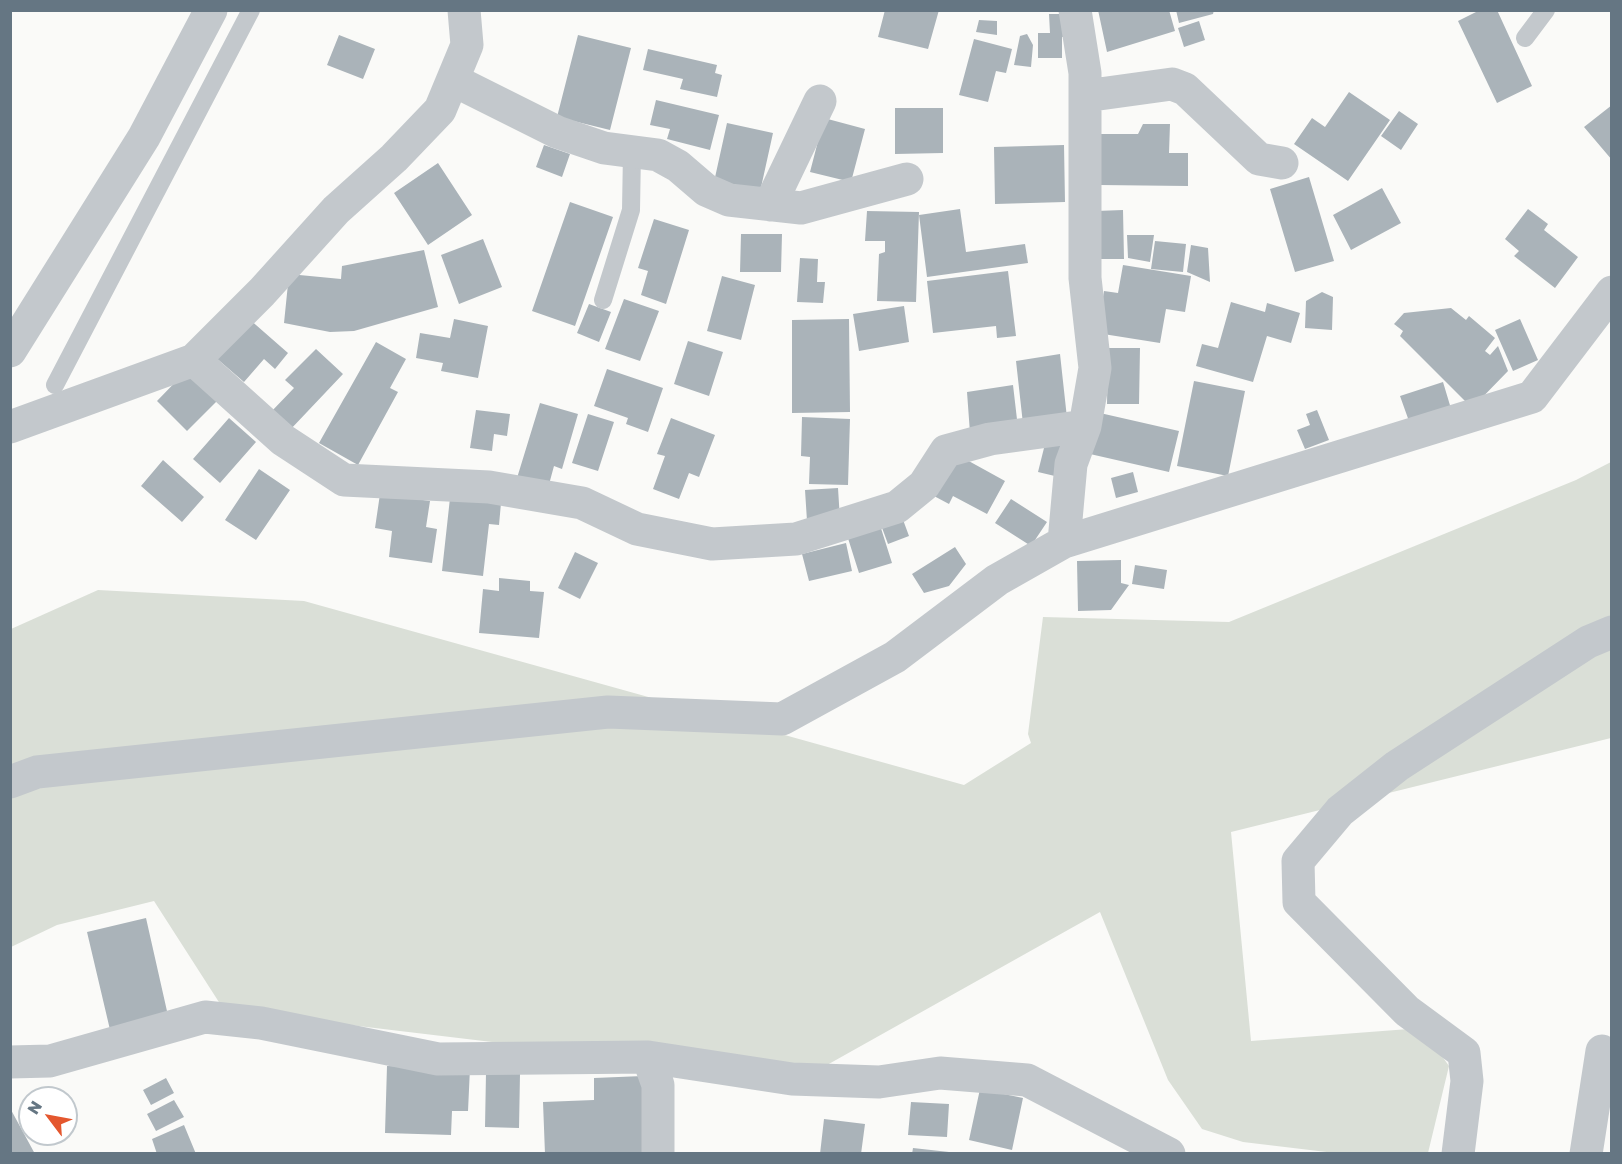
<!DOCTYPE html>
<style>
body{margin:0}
#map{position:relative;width:1622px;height:1164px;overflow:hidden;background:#fafaf8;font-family:"Golos Text",sans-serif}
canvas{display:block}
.frame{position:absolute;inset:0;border:12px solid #657683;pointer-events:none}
.north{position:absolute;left:18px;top:1086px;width:60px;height:60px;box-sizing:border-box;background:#fff;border:2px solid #c1c8cd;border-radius:50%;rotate:302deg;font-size:16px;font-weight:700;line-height:24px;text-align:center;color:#657683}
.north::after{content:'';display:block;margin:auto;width:21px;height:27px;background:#e4572e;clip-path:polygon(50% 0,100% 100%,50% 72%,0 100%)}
</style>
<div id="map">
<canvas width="1622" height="1164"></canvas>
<div class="frame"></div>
<div class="north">N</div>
</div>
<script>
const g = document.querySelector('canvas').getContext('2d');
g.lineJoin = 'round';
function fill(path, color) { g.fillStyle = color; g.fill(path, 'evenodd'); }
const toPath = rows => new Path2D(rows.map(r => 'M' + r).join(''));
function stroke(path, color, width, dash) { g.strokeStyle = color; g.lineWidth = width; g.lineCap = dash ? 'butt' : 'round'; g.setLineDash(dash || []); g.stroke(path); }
const green = toPath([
 [1611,462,1611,738,1231,832,1251,1041,1422,1028,1449,1066,1428,1153,1335,1153,1243,1142,1202,1129,1168,1080,1100,912,802,1079,224,1010,154,901,57,925,11,947,11,629,98,590,304,601,964,785,1031,743,1028,734,1043,617,1229,622,1576,480]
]);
const building = toPath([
 [885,10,939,10,928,49,878,37],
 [1169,10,1175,31,1107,52,1098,10],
 [1176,10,1214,10,1213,14,1179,23],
 [1480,10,1497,10,1532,86,1497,103,1458,21],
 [1049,14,1070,14,1071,36,1062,37,1062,58,1038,58,1038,33,1050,33],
 [979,20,997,21,997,35,976,32],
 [1199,21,1205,40,1184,47,1178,28],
 [1027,34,1033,45,1031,67,1014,65,1020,36],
 [339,35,375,49,363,79,327,65],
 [578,35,631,48,610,130,557,117],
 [974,39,1012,49,1006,73,996,71,988,102,959,95],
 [648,49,717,65,715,73,722,75,717,97,680,89,683,79,643,70],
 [1349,92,1390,120,1348,181,1294,144,1312,118,1325,127],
 [656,100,719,115,710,150,667,139,670,129,650,125],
 [1612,105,1612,160,1584,127],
 [895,108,943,108,943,153,895,154],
 [1399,111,1418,124,1401,150,1381,136],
 [824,118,865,129,851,182,810,172],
 [727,123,773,133,760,192,714,182],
 [1143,124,1170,124,1169,153,1188,153,1188,186,1100,185,1101,134,1138,134],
 [544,145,570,154,562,177,536,167],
 [1064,145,1065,202,995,204,994,147],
 [438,163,472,215,428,245,394,193],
 [1309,177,1334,261,1295,272,1270,189],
 [1382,188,1401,223,1351,250,1333,215],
 [570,202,613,217,575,326,532,311],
 [960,209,966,252,1025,244,1028,263,927,277,919,215],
 [1528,209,1548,224,1544,230,1578,257,1555,288,1514,256,1519,251,1505,239],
 [1123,210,1124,259,1097,259,1096,211],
 [867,211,919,212,916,302,877,301,879,254,885,252,885,241,865,241],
 [654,219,689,230,666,304,641,295,648,271,638,268],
 [741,234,782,234,781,272,740,272],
 [1127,235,1154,235,1150,262,1128,258],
 [483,239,502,287,459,304,441,255],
 [1155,241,1186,244,1183,272,1151,269],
 [1191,245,1208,248,1210,282,1187,272],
 [424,250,438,307,354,331,330,332,284,323,289,274,341,279,342,266],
 [800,258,818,259,817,282,825,282,823,303,797,302],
 [1123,265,1191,276,1185,312,1166,309,1160,343,1097,333,1104,291,1118,293],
 [1008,271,1016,336,997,338,996,326,933,333,927,281],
 [722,276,755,285,741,340,707,331],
 [1322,292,1333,297,1332,330,1305,328,1306,301],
 [624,299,659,311,640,361,605,349],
 [1231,302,1265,312,1267,303,1300,313,1291,343,1267,336,1253,382,1196,366,1202,344,1218,348],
 [589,304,611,312,599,342,577,333],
 [904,306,909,342,859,351,853,314],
 [1451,308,1466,320,1469,316,1495,338,1485,351,1490,355,1498,346,1508,371,1472,408,1400,336,1403,331,1394,324,1404,313],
 [248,318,288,353,275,369,264,359,244,382,215,357],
 [454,319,488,326,478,378,441,371,443,363,416,358,420,333,450,338],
 [849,319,850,412,792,413,792,320],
 [1520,319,1538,360,1513,371,1495,330],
 [688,341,723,352,709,396,674,384],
 [376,342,406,359,390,388,398,392,358,465,319,443],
 [1108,348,1140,348,1139,404,1107,404],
 [316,349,343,374,289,431,270,413,294,388,285,380],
 [1060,354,1067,418,1023,424,1016,361],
 [607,369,663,388,648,432,626,424,628,418,594,406],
 [186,371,217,401,187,431,157,401],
 [1194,381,1245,391,1228,476,1177,466],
 [1443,382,1452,412,1410,424,1400,396],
 [1013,385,1018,428,970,433,967,392],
 [540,403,578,414,562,469,554,466,548,488,517,478],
 [476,410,510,414,507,436,494,434,492,451,470,448],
 [1317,410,1329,440,1305,449,1297,430,1310,425,1306,414],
 [1100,413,1179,431,1169,472,1090,454],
 [588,414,614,422,598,471,572,463],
 [802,417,850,419,848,485,809,484,810,457,801,456],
 [229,418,256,442,220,483,193,459],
 [671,418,715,435,699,477,689,473,679,499,653,489,665,456,657,454],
 [1066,443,1059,477,1038,472,1045,444],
 [956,454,1005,481,987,514,953,496,949,504,934,496],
 [163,460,204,497,182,522,141,486],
 [259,469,290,490,256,540,225,520],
 [1133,472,1138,492,1116,498,1111,478],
 [838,488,840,520,807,521,805,490],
 [380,494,430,501,426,527,437,529,432,563,389,557,392,531,375,528],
 [450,498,501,503,499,525,489,524,483,576,442,571],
 [1011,499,1047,522,1031,546,995,523],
 [902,517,909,536,888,544,881,525],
 [879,522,892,563,859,573,846,532],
 [846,543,852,571,809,581,802,554],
 [955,547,966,564,949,586,924,593,912,574],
 [575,552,598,563,580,599,558,588],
 [1121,560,1121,583,1129,585,1111,610,1078,611,1077,561],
 [1135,565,1167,570,1164,589,1132,584],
 [499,578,530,581,530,591,544,592,539,638,479,633,483,589,499,591],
 [146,918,169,1020,111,1034,87,932],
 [387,1066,470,1068,468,1111,452,1111,451,1135,385,1133],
 [486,1073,520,1074,519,1128,485,1127],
 [643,1076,645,1154,545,1154,543,1102,594,1100,594,1078],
 [166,1078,174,1093,151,1105,143,1090],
 [980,1089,1023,1098,1012,1150,969,1140],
 [174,1100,184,1117,156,1131,147,1114],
 [911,1102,949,1104,947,1137,908,1135],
 [10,1108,35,1154,10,1154],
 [824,1119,865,1124,861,1154,820,1154],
 [184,1125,196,1154,157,1154,152,1139],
 [913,1148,949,1152,949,1154,912,1154]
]);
const lane = toPath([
 [1525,38,1546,10],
 [603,300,631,210,632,152],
 [55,385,251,10]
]);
const street = toPath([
 [453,80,557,132,604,148,658,155,678,166,706,190,729,200,801,208,907,179],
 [1085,96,1172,84,1185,89,1259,159,1282,163],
 [770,205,820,101],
 [10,351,144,137,211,10],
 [194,360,283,440,344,480,489,487,582,503,637,529,712,544,796,539,897,507,924,485,946,451,990,439,1085,426],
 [10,427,194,360,262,292,336,210,394,158,440,110,467,45,464,10],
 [1064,542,1071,464,1085,426,1095,368,1085,278,1085,73,1075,10],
 [10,782,37,772,608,712,782,719,895,657,997,580,1064,542,1532,397,1612,292],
 [10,1062,50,1061,205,1017,261,1023,438,1059,648,1057],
 [658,1154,658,1085,648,1057,792,1079,879,1082,940,1073,1027,1080,1169,1154],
 [1458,1154,1467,1081,1464,1053,1407,1011,1299,902,1298,861,1340,811,1397,766,1588,642,1612,632],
 [1586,1154,1602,1051]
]);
fill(green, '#dadfd7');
fill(building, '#aab3b9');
stroke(lane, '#c3c8cc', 18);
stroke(street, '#c3c8cc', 33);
</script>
